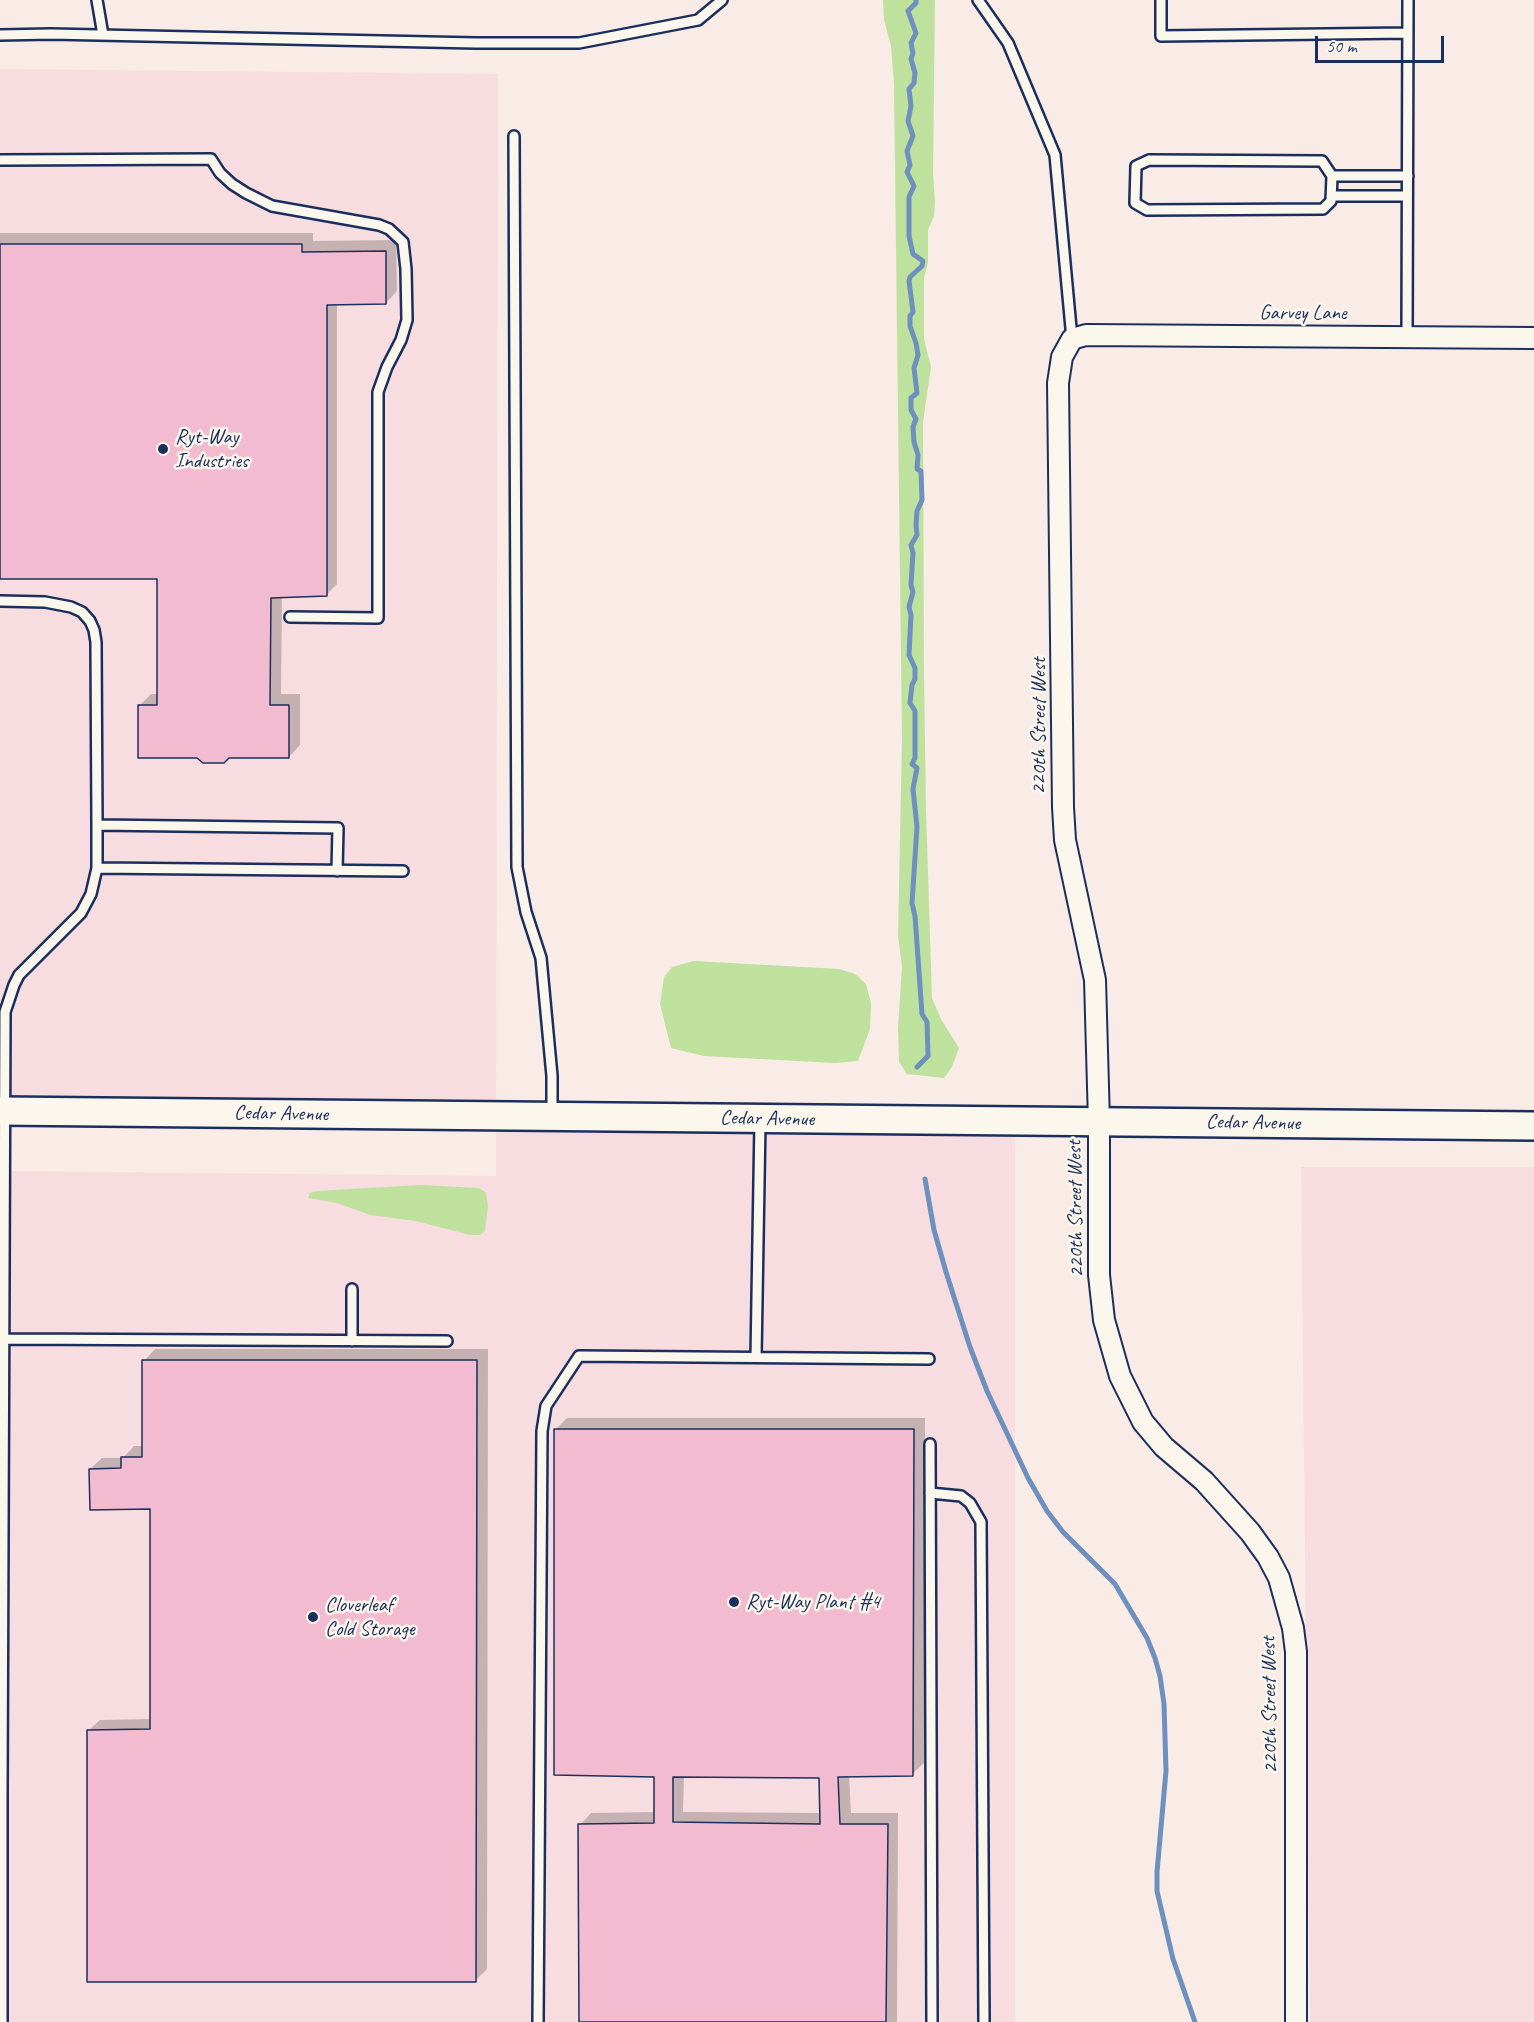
<!DOCTYPE html>
<style>
body{margin:0}
#map{position:relative;width:1534px;height:2022px;overflow:hidden;background:#f9ebe6;font-family:Caveat,sans-serif}
canvas{display:block}
.scale{position:absolute;left:1315px;top:36px;width:129px;height:27px;box-sizing:border-box;border:3px solid #1b2f5e;border-top:0;padding-left:8px;font-size:18px;line-height:21px;white-space:nowrap;color:#1b2f5e;-webkit-text-stroke:4px #fbf7ec;paint-order:stroke}
</style>
<div id="map">
<canvas width="1534" height="2022"></canvas>
<div class="scale">50 m</div>
</div>
<script>
const g = document.querySelector('canvas').getContext('2d');
g.lineJoin = 'round';
function fill(path, color) { g.fillStyle = color; g.fill(path, 'evenodd'); }
const toPath = rows => new Path2D(rows.map(r => 'M' + r).join(''));
function stroke(path, color, width, dash) { g.strokeStyle = color; g.lineWidth = width; g.lineCap = dash ? 'butt' : 'round'; g.setLineDash(dash || []); g.stroke(path); }
function label(font, color, halo, rows, align = 'center') {
  g.font = font + ' Caveat,sans-serif'; g.lineWidth = 5; g.setLineDash([]); g.textBaseline = 'middle'; g.strokeStyle = halo; g.fillStyle = color; for (const [text, x, y, turn = 0] of rows) {
    g.save(); g.translate(x, y); g.rotate((+turn || 0) * Math.PI / 180); g.textAlign = isNaN(turn) ? turn : align; if (halo) g.strokeText(text, 0, 0); g.fillText(text, 0, 0); g.restore();
  }
}
const built = toPath([
 [0,69,498,74,496,1115,1015,1120,1015,2022,0,2022,0,1171,496,1176,496,1116,0,1111],
 [1301,1167,1534,1167,1534,2022,1310,2022]
]);
const green = toPath([
 [883,0,935,0,933,174,935,202,934,216,928,230,928,263,924,278,924,339,931,367,923,422,924,675,926,811,932,998,941,1019,959,1048,952,1067,944,1078,907,1074,899,1062,898,1029,902,966,898,935,902,740,894,84,891,46,884,20],
 [694,961,839,969,855,974,866,984,871,1003,870,1029,858,1061,835,1063,704,1056,671,1048,660,1004,664,977,672,967],
 [421,1185,479,1188,486,1193,488,1206,485,1231,480,1235,470,1235,416,1221,370,1215,337,1203,308,1198,310,1193,317,1191]
]);
const shadow = toPath([
 [0,233,313,233,313,241,396,240,397,291,386,303,337,304,337,584,326,595,282,596,281,694,300,694,300,745,289,757,140,705,151,694,158,694,158,578,0,577],
 [155,1349,488,1349,487,1969,476,1980,88,1731,100,1720,151,1719,151,1507,90,1469,102,1458,123,1458,134,1446,143,1446,144,1361],
 [567,1418,925,1418,924,1763,912,1774,849,1775,851,1813,898,1813,897,2022,580,2022,580,1825,591,1813,655,1812,656,1775,555,1430],
 [684,1776,820,1777,821,1813,683,1812]
]);
const stream = toPath([
 [916,0,916,3,908,11,916,33,911,43,913,53,911,59,915,73,914,83,909,89,911,106,908,121,913,136,907,151,910,165,907,172,914,186,909,197,909,236,913,254,923,261,922,266,910,277,909,281,913,312,910,316,910,326,916,343,918,355,914,368,917,393,911,398,911,410,916,419,913,427,914,442,918,455,917,469,921,471,922,500,917,511,916,525,917,535,911,545,913,553,911,585,913,592,909,607,911,615,909,655,915,668,915,679,912,685,910,703,915,711,915,758,912,764,917,768,913,789,917,827,912,903,915,916,922,1014,927,1022,928,1056,917,1067],
 [925,1179,934,1230,946,1272,970,1347,987,1391,1028,1478,1047,1511,1063,1532,1115,1584,1147,1638,1155,1658,1160,1676,1164,1704,1166,1771,1157,1872,1157,1891,1173,1959,1195,2022]
]);
const building = toPath([
 [0,244,302,244,302,252,386,251,386,304,327,305,327,596,271,598,270,705,289,705,289,758,229,758,224,763,203,763,197,758,138,758,138,705,157,705,157,579,0,579,0,244],
 [142,1360,477,1360,476,1982,87,1982,87,1730,150,1729,150,1509,90,1510,89,1469,121,1468,121,1457,142,1457,142,1360],
 [554,1429,914,1429,913,1776,838,1777,840,1824,888,1824,886,2022,579,2022,578,1824,654,1823,654,1777,554,1775,554,1429],
 [673,1777,819,1778,820,1824,673,1822,673,1777]
]);
const service = toPath([
 [97,0,103,35],
 [978,0,1008,43,1055,155,1072,339],
 [1161,0,1161,36,1408,33],
 [0,35,51,34,476,43,579,43,698,20,722,0],
 [514,136,517,867,526,912,541,958,552,1076,552,1113],
 [0,160,211,159,220,173,232,184,246,193,272,206,379,225,389,229,403,242,406,269,407,320,401,340,387,367,378,392,378,618,290,617],
 [1149,160,1322,161,1332,176,1331,201,1323,209,1147,210,1135,203,1136,166,1149,160],
 [1332,176,1408,176],
 [1331,196,1407,196],
 [1407,338,1408,0],
 [0,601,45,602,71,607,82,612,90,621,94,630,96,642,97,825,97,868,91,894,81,913,19,975,14,985,5,1012,2,1790],
 [97,825,338,828,337,871],
 [97,868,403,871],
 [4,1339,447,1341],
 [352,1341,352,1289],
 [756,1357,760,1122],
 [930,1444,932,2022],
 [930,1493,961,1496,970,1503,981,1522,984,2022],
 [0,1790,2,1790,2,2022],
 [538,2022,542,1431,546,1406,579,1356,929,1359]
]);
const minor = toPath([
 [1296,2022,1296,1652,1293,1628,1279,1578,1268,1557,1250,1532,1204,1481,1164,1447,1143,1422,1120,1376,1104,1320,1099,1275,1099,1122,1095,980,1065,840,1063,807,1058,383,1062,357,1072,339,1086,335,1534,338]
]);
const secondary = toPath([
 [0,1111,1534,1126]
]);
const markers = [
 [163,449,6,"#1b2f5e"],
 [734,1602,6,"#1b2f5e"],
 [313,1617,6,"#1b2f5e"]
];
const streetNames = [
 ["Garvey Lane",1303,313],
 ["220th Street West",1039,726,-90],
 ["Cedar Avenue",281,1114,1],
 ["Cedar Avenue",767,1119,1],
 ["Cedar Avenue",1253,1123,1],
 ["220th Street West",1076,1209,-91],
 ["220th Street West",1270,1705,-91]
];
const poiNames = [
 ["Ryt-Way",175,437],
 ["Industries",175,461],
 ["Ryt-Way Plant #4",746,1602],
 ["Cloverleaf",325,1605],
 ["Cold Storage",325,1629]
];
fill(built, '#f7dddf');
fill(green, '#bee29d');
fill(shadow, '#0003');
stroke(stream, '#6d90be', 5);
fill(building, '#f3bbcf');
stroke(building, '#1b2f5e', 1.5);
stroke(service, '#1b2f5e', 14);
stroke(minor, '#1b2f5e', 24);
stroke(secondary, '#1b2f5e', 32);
stroke(service, '#fbf7ec', 9);
stroke(minor, '#fbf7ec', 20);
stroke(secondary, '#fbf7ec', 27);
for (const [x, y, r, color] of markers) { const dot = new Path2D(); dot.arc(x, y, r, 0, 2 * Math.PI); g.fillStyle = color; g.fill(dot); stroke(dot, '#fbf7ec', 2); }
label('21px', '#1b2f5e', '#fbf7ec', streetNames);
label('21px', '#1b2f5e', '#fbf7ec', poiNames, 'left');
</script>
